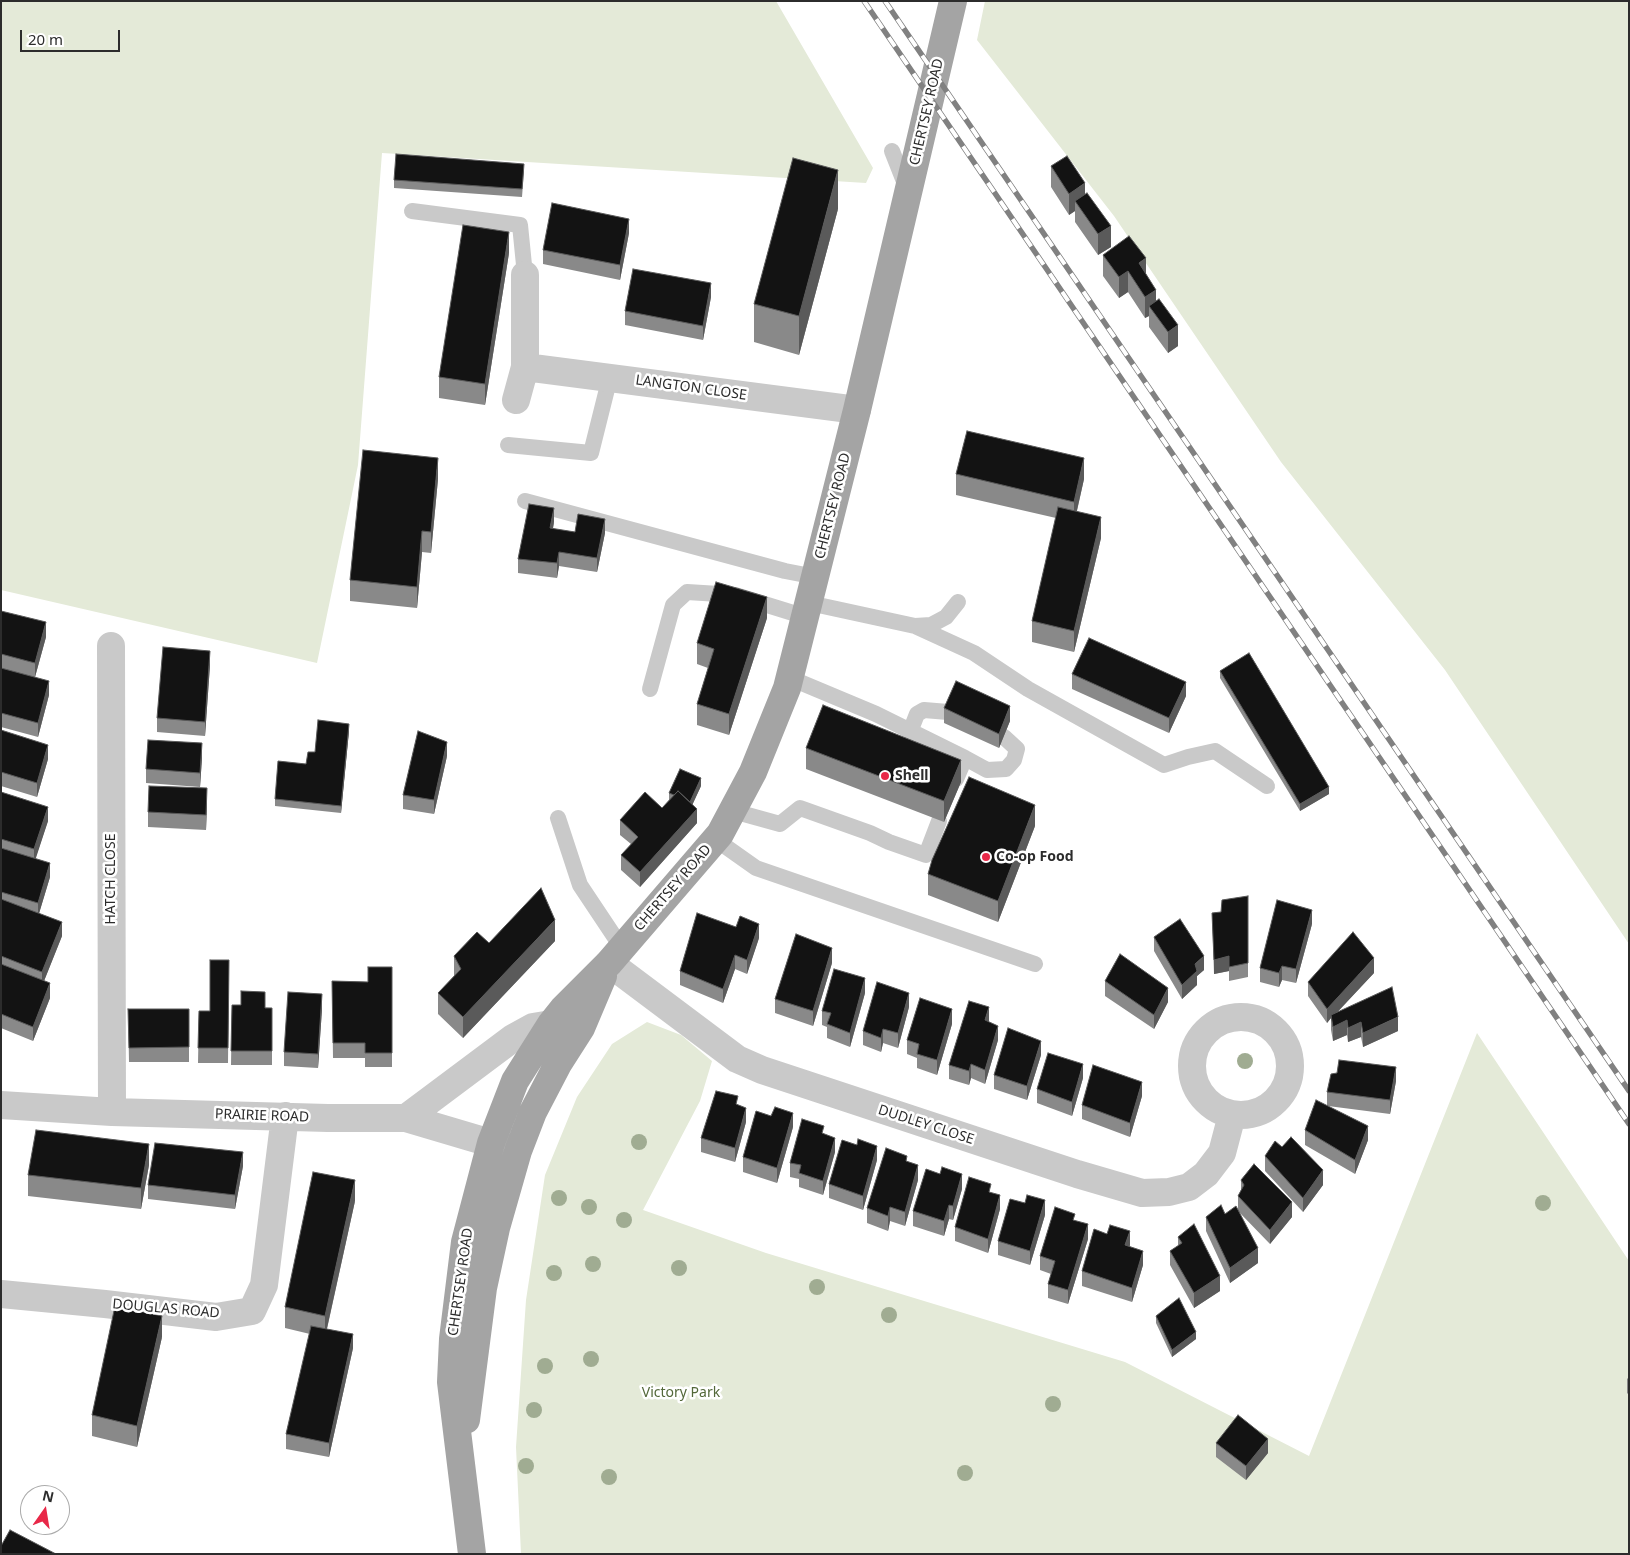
<!DOCTYPE html>
<style>
body{margin:0}
#map{position:relative;width:1630px;height:1555px;overflow:hidden;background:#fff;font-family:"Noto Sans",sans-serif}
canvas{display:block}
.frame{position:absolute;inset:0;border:2px solid #2c2c2c;pointer-events:none}
.north{position:absolute;left:20px;top:1485px;width:50px;height:50px;box-sizing:border-box;background:#fff;border:1px solid #ababab;border-radius:50%;rotate:13deg;font-size:14px;font-weight:700;line-height:20px;text-align:center;color:#2c2c2c}
.north::after{content:'';display:block;margin:auto;width:18px;height:22px;background:#e82848;clip-path:polygon(50% 0,100% 100%,50% 72%,0 100%)}
.scale{position:absolute;left:20px;top:30px;width:100px;height:22px;box-sizing:border-box;border:2px solid #2c2c2c;border-top:0;padding-left:6px;font-size:15px;line-height:18px;white-space:nowrap;color:#2c2c2c;-webkit-text-stroke:4px #fff;paint-order:stroke}
</style>
<div id="map">
<canvas width="1630" height="1555"></canvas>
<div class="frame"></div>
<div class="north">N</div>
<div class="scale">20 m</div>
</div>
<script>
const g = document.querySelector('canvas').getContext('2d');
g.lineJoin = 'round';
function fill(path, color) { g.fillStyle = color; g.fill(path, 'evenodd'); }
const toPath = rows => new Path2D(rows.map(r => 'M' + r).join(''));
function stroke(path, color, width, dash) { g.strokeStyle = color; g.lineWidth = width; g.lineCap = dash ? 'butt' : 'round'; g.setLineDash(dash || []); g.stroke(path); }
function label(font, color, halo, rows, align = 'center') {
  g.font = font + ' "Noto Sans",sans-serif'; g.lineWidth = 5; g.setLineDash([]); g.textBaseline = 'middle'; g.strokeStyle = halo; g.fillStyle = color; for (const [text, x, y, turn = 0] of rows) {
    g.save(); g.translate(x, y); g.rotate((+turn || 0) * Math.PI / 180); g.textAlign = isNaN(turn) ? turn : align; if (halo) g.strokeText(text, 0, 0); g.fillText(text, 0, 0); g.restore();
  }
}
const green = toPath([
 [1,1,776,1,873,168,866,183,382,153,358,465,317,663,1,590],
 [985,1,1629,1,1629,944,1445,670,1281,462,1114,216,977,40],
 [647,1022,681,1035,712,1061,700,1101,643,1210,766,1253,1125,1362,1309,1456,1477,1033,1629,1261,1629,1554,521,1554,516,1447,526,1300,545,1175,577,1097,612,1044]
]);
const service = toPath([
 [892,151,907,189],
 [412,211,520,225,525,275],
 [508,445,591,453,610,377],
 [525,501,785,571,816,577],
 [809,603,915,626,931,625,946,617,958,602],
 [915,626,974,653,1028,689,1164,765,1188,757,1215,751,1267,786],
 [790,678,876,714,965,758,956,779],
 [650,689,673,605,687,592,735,595,806,617],
 [910,732,917,714,924,710,948,712],
 [965,758,987,770,1006,769,1014,760,1017,749,1004,737],
 [733,811,780,824,800,808,870,833,889,842,926,855,939,821],
 [558,818,580,885,622,948],
 [715,839,756,868,1035,964]
]);
const minor = toPath([
 [525,367,857,410],
 [516,400,525,367,525,275],
 [111,646,112,1112],
 [609,963,737,1059,762,1070,1077,1174,1142,1193,1169,1192,1189,1187,1206,1174,1222,1153,1232,1115],
 '1192 1066a49 49 0 1 1 98 0a49 49 0 1 1-98 0Z',
 [1,1105,112,1112,328,1118,406,1118,514,1150],
 [406,1118,513,1038,533,1027,551,1024],
 [1,1294,105,1304,216,1317,252,1311,264,1285,285,1116]
]);
const primary = toPath([
 [466,1420,483,1288,496,1228,518,1151,533,1112,558,1064,581,1028,603,976],
 [472,1554,451,1382,453,1339,465,1242,491,1143,515,1081,551,1024,563,1009,609,963,720,834,753,772,787,688,857,410,953,1]
]);
const rail = toPath([
 [864,1,1629,1124],
 [885,1,1629,1091]
]);
const trees = [
 [1245,1061],
 [639,1142],
 [559,1198],
 [1543,1203],
 [589,1207],
 [624,1220],
 [593,1264],
 [679,1268],
 [554,1273],
 [817,1287],
 [889,1315],
 [591,1359],
 [545,1366],
 [1053,1404],
 [534,1410],
 [526,1466],
 [965,1473],
 [609,1477]
];
const wall = toPath([
 [1051,166,1085,194,1111,247,1098,255,1075,222,1075,211,1069,215,1051,187],
 [524,171,522,197,394,188,394,180],
 [838,209,799,355,754,342,754,304],
 [629,233,620,280,543,264,543,250],
 [509,253,485,405,439,398,439,377],
 [1103,255,1146,274,1156,301,1178,346,1168,353,1149,327,1149,316,1145,318,1128,292,1119,298,1103,276],
 [711,297,703,340,625,325,625,311],
 [956,474,1084,479,1077,511,1101,538,1074,652,1032,642,1032,621,1056,518,956,495],
 [438,479,431,553,422,552,417,608,350,601,350,580],
 [554,522,553,529,575,532,605,533,597,572,559,566,557,578,518,573,518,559],
 [1,611,46,637,35,677,49,695,38,737,1,727],
 [767,618,729,735,697,725,697,704,708,668,697,664,697,643],
 [210,665,205,736,157,732,157,718],
 [1220,671,1329,794,1300,811,1220,678],
 [1072,674,1186,696,1169,733,1072,689],
 [944,708,1010,721,999,748,944,723],
 [1,730,48,759,37,797,1,786],
 [349,731,341,813,275,806,275,799,306,764],
 [806,748,961,782,944,822,806,769],
 [447,756,434,814,403,809,403,795],
 [202,758,200,787,146,783,146,769],
 [701,786,692,805,697,823,640,887,621,870,621,855,631,844,620,835,620,820,662,808,669,800,669,793],
 [1,792,48,821,35,859,50,877,39,913,62,936,44,981,50,998,33,1041,1,1028],
 [207,802,206,830,148,827,148,812],
 [1035,826,998,922,928,895,928,874],
 [1248,896,1248,977,1229,981,1229,971,1214,974,1212,913,1221,912],
 [1312,924,1296,983,1282,980,1279,987,1260,982,1260,968],
 [1154,937,1204,970,1197,976,1197,985,1182,999,1154,951],
 [759,938,747,974,735,969,723,1003,680,985,680,971],
 [555,941,463,1038,438,1014,438,993,454,976,454,956,489,943],
 [229,960,228,1063,198,1063,199,1011,210,1011],
 [832,963,813,1026,775,1013,775,999],
 [392,967,392,1067,365,1067,365,1058,333,1058,332,981,368,982],
 [1374,973,1336,1013,1398,1031,1363,1047,1361,1037,1348,1042,1347,1035,1333,1041,1331,1030,1331,1018,1327,1023,1308,996,1308,982],
 [1105,981,1168,1002,1154,1029,1105,996],
 [865,993,850,1047,827,1038,827,1027,822,1025,822,1011],
 [232,1005,272,1008,272,1065,231,1065],
 [909,1007,898,1048,883,1043,881,1052,863,1045,863,1031],
 [128,1009,189,1009,189,1062,129,1062],
 [322,1009,318,1068,284,1066,284,1052],
 [988,1022,998,1040,985,1084,971,1078,969,1085,949,1079,949,1065],
 [952,1024,937,1075,917,1068,917,1058,907,1054,907,1040],
 [1041,1055,1027,1100,994,1089,994,1075],
 [1337,1073,1396,1081,1390,1114,1328,1106,1368,1140,1355,1174,1305,1145,1305,1130,1327,1106,1327,1092],
 [1083,1078,1072,1116,1037,1103,1037,1089],
 [1142,1096,1130,1137,1082,1119,1082,1105],
 [746,1122,735,1162,701,1152,701,1138],
 [793,1127,777,1183,743,1172,743,1157],
 [824,1134,835,1152,823,1195,799,1187,799,1179,790,1177,790,1163],
 [1282,1147,1323,1185,1303,1212,1265,1171,1265,1156],
 [877,1160,863,1210,829,1198,829,1184],
 [907,1162,918,1180,905,1226,890,1221,888,1231,867,1223,867,1208],
 [149,1165,141,1209,28,1196,28,1175],
 [243,1166,235,1209,148,1199,148,1185],
 [1241,1180,1292,1217,1270,1244,1238,1211,1258,1263,1230,1283,1206,1231,1206,1217,1225,1214,1238,1209,1238,1196,1241,1190],
 [962,1189,953,1220,949,1219,944,1236,913,1226,913,1211],
 [991,1193,1000,1209,988,1253,955,1241,955,1227],
 [355,1201,327,1329,353,1348,329,1457,286,1449,286,1434,310,1334,285,1328,285,1307],
 [1045,1215,1030,1265,998,1255,998,1241],
 [1075,1221,1088,1239,1068,1304,1048,1298,1048,1284,1051,1274,1040,1270,1040,1256],
 [1178,1237,1220,1291,1194,1308,1170,1265,1170,1251,1178,1246],
 [1130,1245,1130,1247,1143,1265,1132,1302,1082,1286,1082,1271],
 [1156,1316,1196,1339,1172,1357,1156,1323],
 [162,1337,137,1447,92,1436,92,1415],
 [1629,1377,1629,1395,1627,1393,1627,1379],
 [1216,1443,1268,1453,1246,1480,1216,1457]
]);
const shadedWall = toPath([
 [838,170,838,209,799,355,799,316],
 [1085,183,1085,205,1075,201,1075,211,1069,215,1069,194],
 [629,219,629,233,620,280,620,265],
 [1111,226,1111,247,1098,255,1098,234],
 [509,232,509,253,485,405,485,384],
 [1146,258,1146,279,1139,263],
 [1128,271,1128,292,1119,298,1119,277],
 [711,283,711,297,703,340,703,326],
 [1156,290,1156,311,1149,306,1149,316,1145,318,1145,297],
 [1178,325,1178,346,1168,353,1168,332],
 [438,458,438,479,431,553,431,532],
 [1084,458,1084,479,1074,523,1074,502],
 [554,508,554,522,550,543,550,528],
 [1101,517,1101,538,1074,652,1074,631],
 [605,519,605,533,597,572,597,558],
 [422,531,422,552,417,608,417,587],
 [559,552,559,566,557,578,557,563],
 [767,597,767,618,729,735,729,714],
 [46,622,46,637,35,677,35,663],
 [210,651,210,665,205,736,205,722],
 [49,681,49,695,38,737,38,723],
 [1186,682,1186,696,1169,733,1169,718],
 [1010,706,1010,721,999,748,999,734],
 [349,724,349,731,341,813,341,806],
 [447,742,447,756,434,814,434,800],
 [202,743,202,758,200,787,200,773],
 [48,745,48,759,37,797,37,783],
 [961,760,961,782,944,822,944,801],
 [701,778,701,786,690,810,690,802],
 [1329,787,1329,794,1300,811,1300,804],
 [207,788,207,802,206,830,206,815],
 [1035,805,1035,826,998,922,998,901],
 [48,807,48,821,34,864,34,849],
 [697,809,697,823,640,887,640,872],
 [50,863,50,877,38,917,38,903],
 [1312,910,1312,924,1296,983,1296,969],
 [555,920,555,941,463,1038,463,1017],
 [62,922,62,936,42,986,42,972],
 [759,924,759,938,747,974,747,960],
 [832,948,832,963,813,1026,813,1011],
 [735,955,735,969,723,1003,723,989],
 [1204,956,1204,970,1197,976,1197,985,1182,999,1182,985,1195,964],
 [1229,956,1229,971,1214,974,1214,960],
 [1374,958,1374,973,1332,1018,1331,1015,1331,1018,1327,1023,1327,1009],
 [1282,966,1282,980,1279,987,1279,973],
 [865,978,865,993,850,1047,850,1033],
 [50,983,50,998,33,1041,33,1027],
 [1168,988,1168,1002,1154,1029,1154,1015],
 [909,993,909,1007,898,1048,898,1033],
 [322,994,322,1009,318,1068,318,1054],
 [989,1007,989,1021,985,1035,985,1020],
 [952,1009,952,1024,937,1075,937,1060],
 [1398,1017,1398,1031,1363,1047,1363,1033],
 [1347,1020,1347,1035,1333,1041,1333,1027],
 [1361,1022,1361,1037,1348,1042,1348,1028],
 [998,1026,998,1040,985,1084,985,1070],
 [883,1029,883,1043,881,1052,881,1038],
 [1041,1041,1041,1055,1027,1100,1027,1086],
 [971,1064,971,1078,969,1085,969,1071],
 [1083,1064,1083,1078,1072,1116,1072,1102],
 [1396,1067,1396,1081,1390,1114,1390,1100],
 [1142,1082,1142,1096,1130,1137,1130,1123],
 [746,1108,746,1122,735,1162,735,1148],
 [793,1113,793,1127,777,1183,777,1168],
 [1368,1126,1368,1140,1355,1174,1355,1160],
 [835,1138,835,1152,823,1195,823,1181],
 [149,1144,149,1165,141,1209,141,1188],
 [877,1146,877,1160,863,1210,863,1196],
 [243,1152,243,1166,235,1209,235,1195],
 [918,1165,918,1180,905,1226,905,1212],
 [1323,1170,1323,1185,1303,1212,1303,1198],
 [962,1174,962,1189,953,1220,953,1206],
 [355,1180,355,1201,325,1337,325,1316],
 [1000,1195,1000,1209,988,1253,988,1239],
 [1045,1200,1045,1215,1030,1265,1030,1251],
 [1292,1202,1292,1217,1270,1244,1270,1230],
 [949,1205,949,1219,944,1236,944,1221],
 [890,1207,890,1221,888,1231,888,1216],
 [1088,1224,1088,1239,1068,1304,1068,1290],
 [1130,1231,1130,1245,1125,1260,1125,1245],
 [1258,1248,1258,1263,1230,1283,1230,1268],
 [1143,1251,1143,1265,1132,1302,1132,1288],
 [1220,1276,1220,1291,1194,1308,1194,1293],
 [162,1316,162,1337,137,1447,137,1426],
 [1196,1332,1196,1339,1172,1357,1172,1350],
 [353,1334,353,1348,329,1457,329,1443],
 [1268,1439,1268,1453,1246,1480,1246,1466]
]);
const building = toPath([
 [396,154,524,164,522,189,394,180,396,154],
 [1067,156,1085,183,1069,194,1051,166,1067,156],
 [793,158,838,170,799,316,754,304,793,158],
 [1087,193,1111,226,1098,234,1075,201,1087,193],
 [552,203,629,219,620,265,543,250,552,203],
 [463,225,509,232,485,384,439,377,463,225],
 [1129,236,1146,258,1139,263,1156,290,1145,297,1128,271,1119,277,1103,255,1129,236],
 [633,269,711,283,703,326,625,311,633,269],
 [1159,299,1178,325,1168,332,1149,306,1159,299],
 [967,431,1084,458,1074,502,956,474,967,431],
 [363,450,438,458,431,532,422,531,417,587,350,580,363,450],
 [529,504,554,508,550,528,575,532,578,514,605,519,597,558,559,552,557,563,518,559,529,504],
 [1058,507,1101,517,1074,631,1032,621,1058,507],
 [716,582,767,597,729,714,697,704,714,649,697,643,716,582],
 [1,611,46,622,35,663,1,654,1,611],
 [1089,638,1186,682,1169,718,1072,674,1089,638],
 [163,647,210,651,205,722,157,718,163,647],
 [1249,653,1329,787,1300,804,1220,671,1249,653],
 [1,668,49,681,38,723,1,713,1,668],
 [956,681,1010,706,999,734,944,708,956,681],
 [823,705,961,760,944,801,806,748,823,705],
 [318,720,349,724,341,806,275,799,278,761,306,764,308,752,315,752,318,720],
 [1,730,48,745,37,783,1,772,1,730],
 [418,731,447,742,434,800,403,795,418,731],
 [148,740,202,743,200,773,146,769,148,740],
 [680,769,701,778,690,802,678,791,674,795,669,793,680,769],
 [969,777,1035,805,998,901,928,874,932,860,969,777],
 [149,786,207,788,206,815,148,812,149,786],
 [678,791,697,809,640,872,621,855,638,837,620,820,645,792,662,808,678,791],
 [1,792,48,807,34,849,1,839,1,792],
 [1,848,50,863,38,903,1,892,1,848],
 [541,888,555,920,463,1017,438,993,461,969,454,956,477,932,489,943,541,888],
 [1248,896,1248,963,1229,967,1229,956,1214,960,1212,913,1221,912,1222,900,1248,896],
 [1,899,62,922,42,972,1,956,1,899],
 [1277,900,1312,910,1296,969,1282,966,1279,973,1260,968,1277,900],
 [697,913,736,927,740,916,759,924,747,960,735,955,723,989,680,971,697,913],
 [1180,919,1204,956,1195,964,1197,971,1182,985,1154,937,1180,919],
 [1353,932,1374,958,1327,1009,1308,982,1353,932],
 [796,934,832,948,813,1011,775,999,796,934],
 [1120,954,1168,988,1154,1015,1105,981,1120,954],
 [210,960,229,960,228,1048,198,1048,199,1011,210,1011,210,960],
 [1,964,50,983,33,1027,1,1014,1,964],
 [368,967,392,967,392,1053,365,1053,365,1043,333,1043,332,981,368,982,368,967],
 [834,969,865,978,850,1033,827,1024,831,1013,822,1011,834,969],
 [877,982,909,993,898,1033,883,1029,881,1038,863,1031,877,982],
 [1392,987,1398,1017,1363,1033,1361,1022,1348,1028,1347,1020,1333,1027,1331,1015,1392,987],
 [241,991,265,992,265,1008,272,1008,272,1051,231,1051,232,1005,241,1005,241,991],
 [288,992,322,994,318,1054,284,1052,288,992],
 [920,998,952,1009,937,1060,917,1054,919,1044,907,1040,920,998],
 [969,1001,989,1007,985,1020,998,1026,985,1070,971,1064,969,1071,949,1065,969,1001],
 [128,1009,189,1009,189,1047,129,1048,128,1009],
 [1008,1028,1041,1041,1027,1086,994,1075,1008,1028],
 [1048,1053,1083,1064,1072,1102,1037,1089,1048,1053],
 [1339,1060,1396,1067,1390,1100,1327,1092,1331,1074,1337,1073,1339,1060],
 [1093,1065,1142,1082,1130,1123,1082,1105,1093,1065],
 [716,1091,738,1096,736,1104,746,1108,735,1148,701,1138,716,1091],
 [1316,1100,1368,1126,1355,1160,1305,1130,1316,1100],
 [775,1107,793,1113,777,1168,743,1157,756,1111,771,1116,775,1107],
 [802,1119,824,1126,822,1133,835,1138,823,1181,799,1173,801,1165,790,1163,802,1119],
 [36,1130,149,1144,141,1188,28,1175,36,1130],
 [1291,1137,1323,1170,1303,1198,1265,1156,1275,1141,1282,1147,1291,1137],
 [858,1139,877,1146,863,1196,829,1184,842,1140,857,1145,858,1139],
 [155,1143,243,1152,235,1195,148,1185,155,1143],
 [886,1148,907,1156,906,1161,918,1165,905,1212,890,1207,888,1216,867,1208,886,1148],
 [1254,1164,1292,1202,1270,1230,1238,1196,1244,1185,1241,1180,1254,1164],
 [942,1167,962,1174,953,1206,949,1205,944,1221,913,1211,926,1169,940,1174,942,1167],
 [313,1172,355,1180,325,1316,285,1307,313,1172],
 [969,1177,991,1184,989,1192,1000,1195,988,1239,955,1227,969,1177],
 [1027,1195,1045,1200,1030,1251,998,1241,1010,1199,1025,1203,1027,1195],
 [1221,1205,1225,1214,1236,1206,1258,1248,1230,1268,1206,1217,1221,1205],
 [1055,1207,1075,1214,1073,1220,1088,1224,1068,1290,1048,1284,1055,1261,1040,1256,1055,1207],
 [1194,1224,1220,1276,1194,1293,1170,1251,1182,1243,1178,1237,1194,1224],
 [1110,1225,1130,1231,1125,1245,1143,1251,1132,1288,1082,1271,1094,1229,1107,1234,1110,1225],
 [1179,1298,1196,1332,1172,1350,1156,1316,1179,1298],
 [115,1306,162,1316,137,1426,92,1415,115,1306],
 [311,1326,353,1334,329,1443,286,1434,311,1326],
 [1238,1415,1268,1439,1246,1466,1216,1443,1238,1415],
 [10,1530,56,1554,1,1554,1,1546,10,1530]
]);
const markers = [
 [885,776,5,"#e82848"],
 [986,857,5,"#e82848"]
];
const streetNames = [
 ["CHERTSEY ROAD",927,112,-77],
 ["LANGTON CLOSE",691,388,8],
 ["CHERTSEY ROAD",833,506,-76],
 ["HATCH CLOSE",111,879,-90],
 ["CHERTSEY ROAD",673,888,-49],
 ["PRAIRIE ROAD",262,1116,2],
 ["DUDLEY CLOSE",926,1125,18],
 ["CHERTSEY ROAD",461,1282,-82],
 ["DOUGLAS ROAD",166,1309,5]
];
const poiNames = [
 ["Shell",895,776],
 ["Co-op Food",996,857]
];
const parkNames = [
 ["Victory Park",681,1393]
];
fill(green, '#e4ead8');
stroke(service, '#c9c9c9', 16);
stroke(minor, '#c9c9c9', 28);
stroke(primary, '#a4a4a4', 28);
stroke(rail, '#818181', 5.5);
stroke(rail, '#fff', 4, [11]);
g.fillStyle = '#a0ac92';
for (const [x, y] of trees) { g.beginPath(); g.arc(x, y, 8, 0, 2 * Math.PI); g.fill(); }
fill(wall, '#898989');
fill(shadedWall, '#5a5a5a');
fill(building, '#131313');
stroke(building, '#5a5a5a', 1);
for (const [x, y, r, color] of markers) { const dot = new Path2D(); dot.arc(x, y, r, 0, 2 * Math.PI); g.fillStyle = color; g.fill(dot); stroke(dot, '#fff', 2); }
label('14px', '#2c2c2c', '#fff', streetNames);
label('bold 14px', '#2c2c2c', '#fff', poiNames, 'left');
label('14px', '#536839', '#fff', parkNames);
</script>
